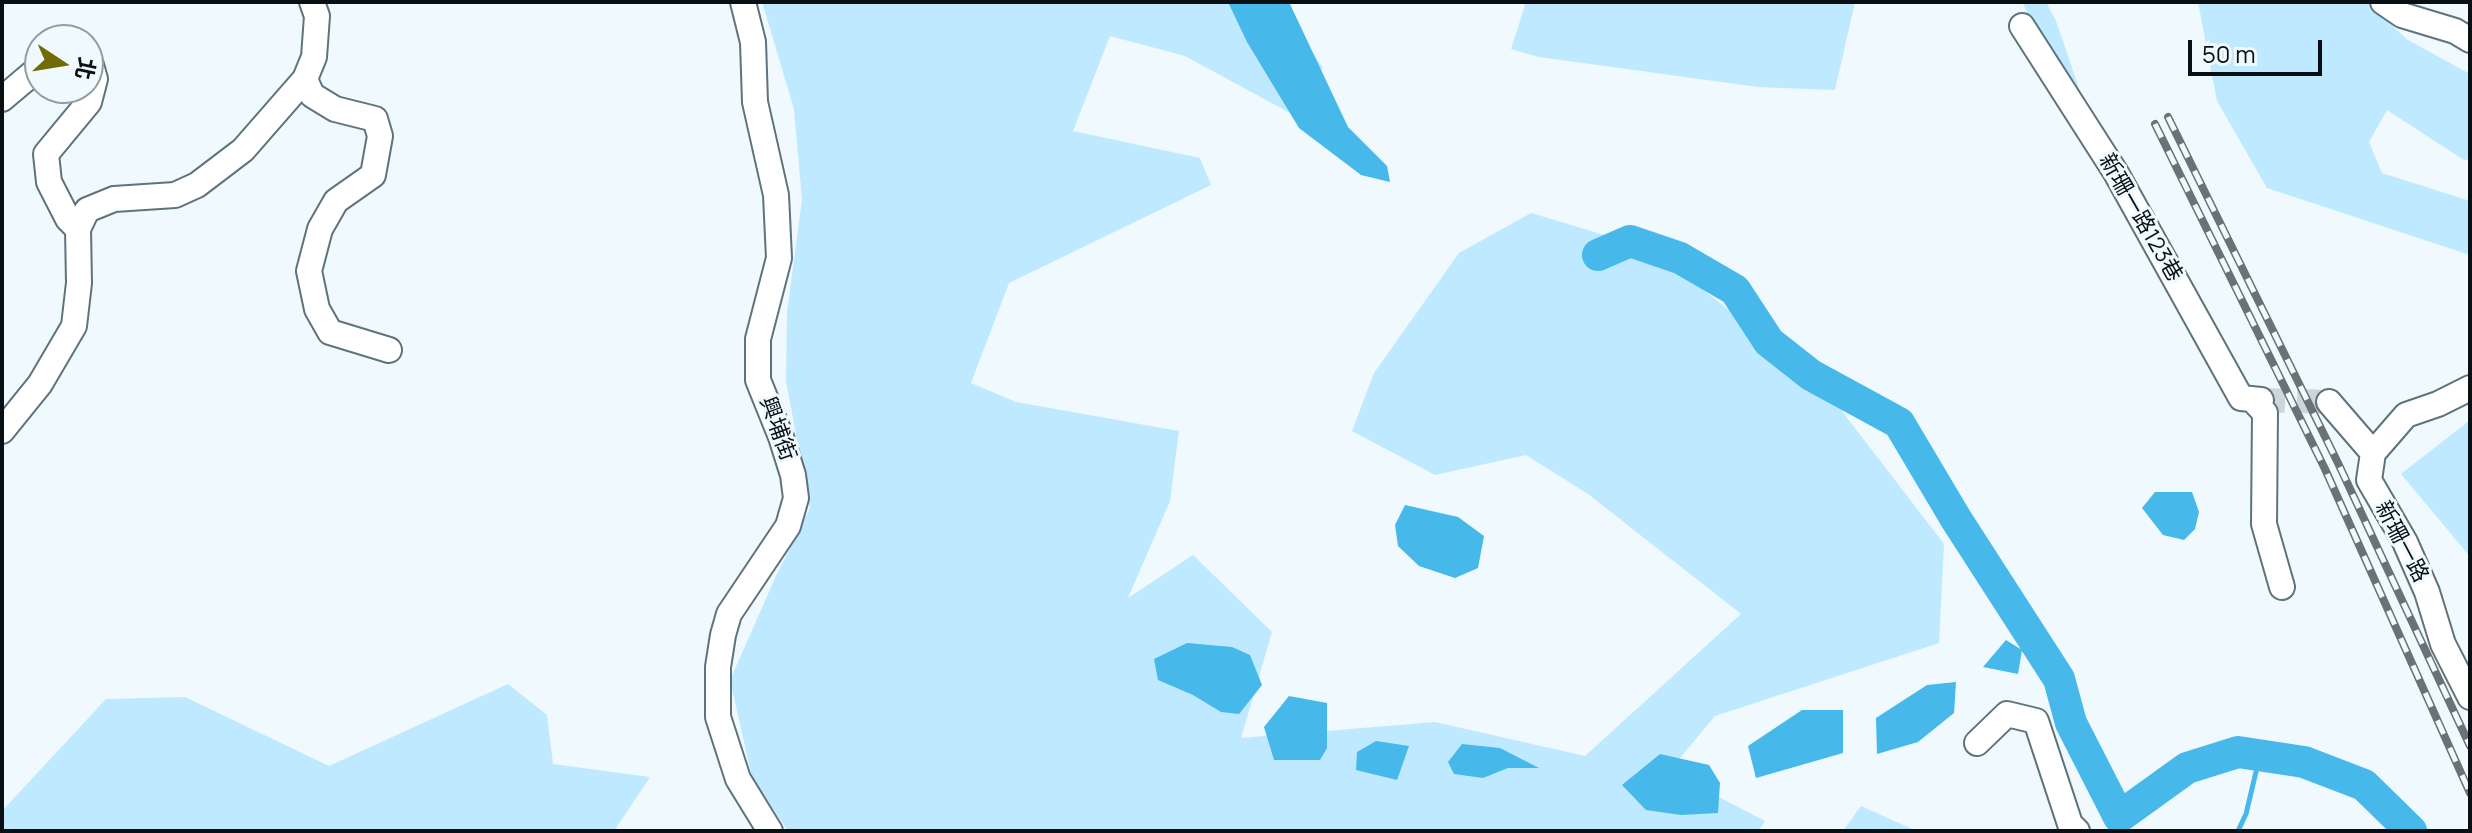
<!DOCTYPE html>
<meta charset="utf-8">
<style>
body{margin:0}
#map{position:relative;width:2472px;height:833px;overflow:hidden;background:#f0f9fd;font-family:Manrope,"Noto Sans TC",sans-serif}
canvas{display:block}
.frame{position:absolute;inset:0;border:4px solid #081014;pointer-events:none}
.north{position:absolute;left:24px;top:24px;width:80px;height:80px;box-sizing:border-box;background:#f0f9fd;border:2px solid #939ca0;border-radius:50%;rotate:102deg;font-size:22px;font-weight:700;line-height:32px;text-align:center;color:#081014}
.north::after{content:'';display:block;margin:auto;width:28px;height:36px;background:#706b05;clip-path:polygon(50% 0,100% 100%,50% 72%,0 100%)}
.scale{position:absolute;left:2188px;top:40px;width:134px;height:36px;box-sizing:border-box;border:4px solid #081014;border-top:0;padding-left:10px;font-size:24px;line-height:28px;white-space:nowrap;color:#081014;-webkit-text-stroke:6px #f0f9fd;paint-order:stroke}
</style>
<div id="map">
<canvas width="2472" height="833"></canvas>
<div class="frame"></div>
<div class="north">北</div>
<div class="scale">50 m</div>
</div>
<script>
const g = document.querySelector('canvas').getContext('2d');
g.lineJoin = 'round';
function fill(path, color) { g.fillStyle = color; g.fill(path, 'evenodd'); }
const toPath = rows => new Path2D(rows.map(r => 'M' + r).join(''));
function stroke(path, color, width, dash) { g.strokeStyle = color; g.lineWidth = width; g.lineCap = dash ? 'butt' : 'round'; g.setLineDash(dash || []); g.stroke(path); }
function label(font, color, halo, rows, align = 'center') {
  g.font = font + ' Manrope,"Noto Sans TC",sans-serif'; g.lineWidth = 6; g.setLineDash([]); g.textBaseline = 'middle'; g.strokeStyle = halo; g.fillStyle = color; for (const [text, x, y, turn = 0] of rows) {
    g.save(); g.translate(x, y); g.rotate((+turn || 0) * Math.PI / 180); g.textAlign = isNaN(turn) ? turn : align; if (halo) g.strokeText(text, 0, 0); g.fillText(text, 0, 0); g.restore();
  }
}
const green = toPath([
 [762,2,1278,2,1323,68,1290,113,1185,56,1110,36,1073,131,1200,158,1211,185,1009,283,971,383,1016,402,1179,431,1170,501,1128,598,1193,555,1272,632,1241,738,1435,722,1585,756,1741,614,1588,494,1526,455,1435,475,1352,431,1374,373,1459,253,1531,213,1651,249,1818,380,1944,544,1939,643,1715,716,1669,771,1765,821,1758,831,788,831,752,777,730,680,776,576,810,508,786,381,787,312,802,200,794,109],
 [1526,2,1855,2,1835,90,1758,87,1539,57,1511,49],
 [2022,2,2046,2,2056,21,2080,91,2063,80],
 [2198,2,2366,2,2408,40,2470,74,2470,159,2464,160,2387,110,2369,142,2382,173,2470,201,2470,255,2267,188,2217,101],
 [2470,420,2470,554,2467,553,2401,474],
 [508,684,547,715,553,764,650,777,614,831,2,831,2,811,106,699,185,697,329,766],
 [1861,806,1917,831,1843,831]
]);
const water = toPath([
 [1228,2,1289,2,1348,127,1387,166,1390,182,1361,175,1299,128,1247,42],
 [2155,492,2192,492,2199,512,2195,529,2184,540,2163,535,2142,508],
 [1405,505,1458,517,1484,536,1478,568,1455,578,1419,566,1398,546,1395,525],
 [2006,640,2022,650,2018,674,1983,667],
 [1187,643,1232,647,1250,655,1262,685,1239,714,1221,712,1193,695,1158,680,1154,659],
 [1956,682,1954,713,1918,742,1877,754,1876,718,1927,685],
 [1289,696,1327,703,1327,748,1320,760,1274,760,1264,727],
 [1802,710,1843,710,1843,753,1756,778,1748,746],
 [1376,741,1409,746,1397,780,1356,770,1357,752],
 [1462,744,1500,748,1539,768,1508,768,1483,778,1454,774,1448,762],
 [1660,754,1709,765,1720,783,1718,813,1681,815,1646,810,1622,785]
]);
const stream = toPath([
 [2238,831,2246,814,2260,755]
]);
const river = toPath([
 [1598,255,1630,241,1680,258,1735,290,1769,342,1811,375,1899,423,1956,519,2059,679,2071,723,2119,817,2187,768,2238,752,2304,762,2364,785,2411,831]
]);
const minorTunnel = toPath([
 [2261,400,2329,402]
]);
const minor = toPath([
 [312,2,317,16,314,57,305,79,312,95,335,109,375,119,380,136,373,175,336,201,320,229,309,271,317,309,330,332,389,350],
 [743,2,753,42,755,102,776,195,779,258,758,339,758,380,781,437,793,475,796,498,788,526,729,614,723,635,718,667,718,717,738,779,770,831],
 [2383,2,2402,15,2455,31,2470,40],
 [2022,26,2116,173,2241,398,2261,400],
 [2,99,40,67],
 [78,229,68,219,49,182,46,154,89,102,95,79,91,65,88,64],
 [2470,388,2438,404,2406,415,2373,453,2369,480,2405,542,2427,592,2443,644,2470,697],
 [2252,399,2265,413,2264,524,2282,587],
 [2329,402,2373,453],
 [2,431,40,384,74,326,79,283,78,229,87,210,114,199,175,195,197,185,243,150,305,79],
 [1977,743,2007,714,2036,721,2070,824,2077,831]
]);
const rail = toPath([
 [2168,117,2338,463,2470,746],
 [2155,124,2325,469,2470,793]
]);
const streetNames = [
 ["新珊一路123巷",2140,218,60],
 ["興埔街",777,429,70],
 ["新珊一路",2401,542,62]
];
fill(green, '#bfe9ff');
fill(water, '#46b8ea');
stroke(stream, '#46b8ea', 5);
stroke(river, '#46b8ea', 32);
stroke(minorTunnel, '#cdd6da', 24, [24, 12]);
stroke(minor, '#5f737d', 28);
stroke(minor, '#fff', 24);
stroke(rail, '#6a7276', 8);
stroke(rail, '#f0f9fd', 5, [15]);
label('22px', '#081014', '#f0f9fd', streetNames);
</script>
